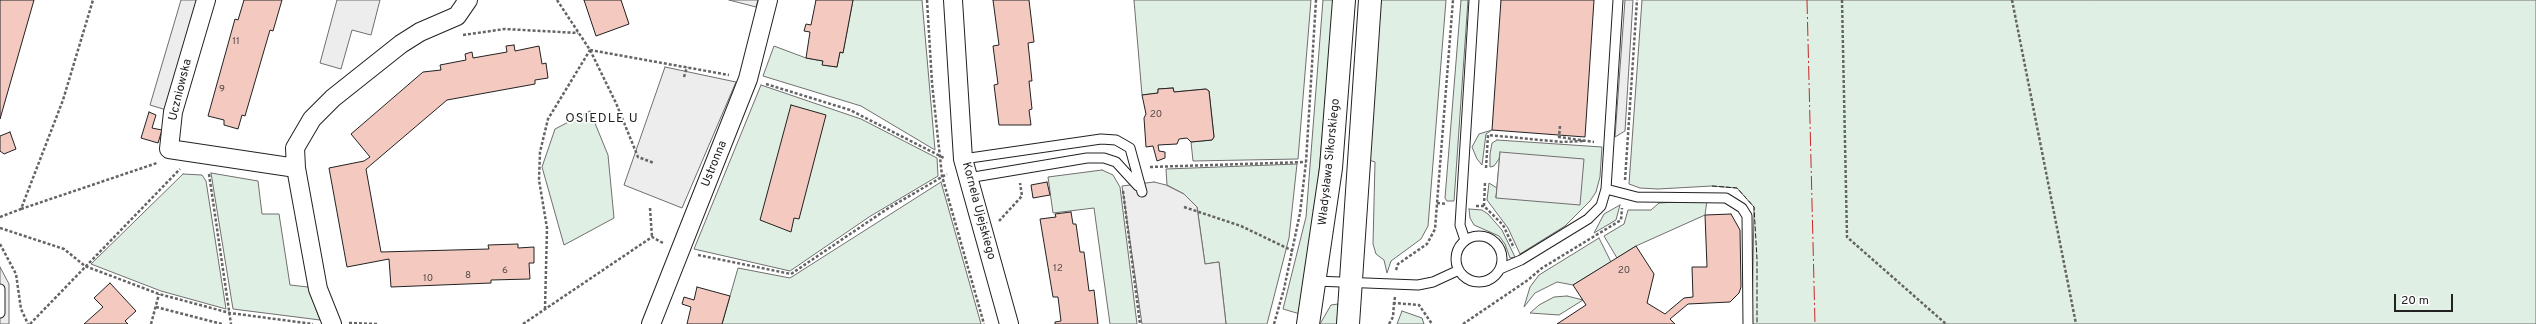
<!DOCTYPE html>
<meta charset="utf-8">
<style>
body{margin:0}
#map{position:relative;width:2536px;height:324px;overflow:hidden;background:#fff;font-family:Overpass,sans-serif}
canvas{display:block}
.scale{position:absolute;left:2394px;top:294px;width:59px;height:18px;box-sizing:border-box;border:2px solid #222;border-top:0;padding-left:5px;font-size:12px;line-height:14px;white-space:nowrap;color:#222;-webkit-text-stroke:3px #fff;paint-order:stroke}
</style>
<div id="map">
<canvas width="2536" height="324"></canvas>
<div class="scale">20 m</div>
</div>
<script>
const g = document.querySelector('canvas').getContext('2d');
g.lineJoin = 'round';
function fill(path, color) { g.fillStyle = color; g.fill(path, 'evenodd'); }
const toPath = rows => new Path2D(rows.map(r => 'M' + r).join(''));
function stroke(path, color, width, dash) { g.strokeStyle = color; g.lineWidth = width; g.lineCap = dash ? 'butt' : 'round'; g.setLineDash(dash || []); g.stroke(path); }
function label(font, color, halo, rows, align = 'center') {
  g.font = font + ' Overpass,sans-serif'; g.lineWidth = 3; g.setLineDash([]); g.textBaseline = 'middle'; g.strokeStyle = halo; g.fillStyle = color; for (const [text, x, y, turn = 0] of rows) {
    g.save(); g.translate(x, y); g.rotate((+turn || 0) * Math.PI / 180); g.textAlign = isNaN(turn) ? turn : align; if (halo) g.strokeText(text, 0, 0); g.fillText(text, 0, 0); g.restore();
  }
}
const green = toPath([
 [853,0,922,0,935,150,861,106,763,76,774,46,806,58,823,61,823,65,837,67,840,52,843,53,853,0],
 [1134,0,1311,0,1298,159,1193,161,1191,142,1212,140,1214,137,1209,91,1206,89,1174,92,1173,88,1158,89,1158,93,1142,95,1134,0],
 [1323,0,1334,0,1315,219,1300,314,1283,309,1306,217,1323,0],
 [1381,0,1446,0,1428,226,1421,239,1391,261,1387,273,1384,260,1376,254,1373,244,1375,162,1369,160,1381,0],
 [1461,0,1468,0,1454,201,1447,201,1445,198,1461,0],
 [1642,0,2536,0,2536,324,1752,324,1754,207,1737,188,1712,186,1658,189,1640,188,1629,184,1642,0],
 [761,85,861,119,937,158,938,176,869,217,790,271,694,249,761,85],
 [590,111,608,155,614,218,564,245,542,167,555,129,590,111],
 [1492,130,1486,134,1482,165,1477,159,1472,147,1479,134,1492,130],
 [1497,140,1602,147,1600,177,1596,192,1590,201,1565,226,1520,254,1508,228,1487,200,1489,183,1497,188,1496,198,1500,153,1499,159,1494,166,1490,167,1490,154,1492,143,1497,140],
 [1297,164,1289,238,1267,324,1226,324,1219,262,1205,264,1197,207,1184,194,1167,185,1166,169,1297,164],
 [1102,170,1113,175,1120,187,1137,324,1110,324,1094,208,1053,213,1048,177,1102,170],
 [211,173,258,181,262,214,279,214,290,285,308,287,320,320,233,309,211,173],
 [183,174,202,175,206,181,226,309,161,291,91,264,183,174],
 [941,182,981,324,722,324,738,268,790,278,941,182],
 [1707,200,1705,215,1636,246,1617,258,1604,236,1624,224,1628,210,1651,210,1659,203,1707,200],
 [1620,205,1616,220,1594,233,1604,214,1620,205],
 [1469,209,1482,210,1488,214,1502,230,1515,257,1510,258,1505,244,1499,236,1474,225,1470,218,1469,209],
 [1599,238,1611,262,1573,285,1557,282,1535,293,1524,307,1530,287,1539,275,1599,238],
 [1567,296,1583,300,1559,315,1530,313,1539,305,1554,297,1567,296],
 [1338,304,1337,324,1320,324,1331,305,1338,304],
 [1402,311,1422,318,1424,324,1397,324,1402,311]
]);
const parking = toPath([
 [181,0,206,0,173,112,150,105,181,0],
 [337,0,380,0,371,35,352,30,341,69,320,63,337,0],
 [729,0,758,0,756,7,729,0],
 [1625,0,1633,0,1625,131,1615,137,1625,0],
 [665,67,736,82,682,208,624,185,665,67],
 [1500,152,1584,159,1580,205,1496,198,1500,152],
 [1154,182,1166,185,1184,194,1197,207,1205,264,1219,262,1226,324,1142,324,1122,186,1154,182],
 [0,267,9,284,9,324,0,324,0,267]
]);
const building = toPath([
 [0,0,34,0,0,119,0,0],
 [244,0,282,0,273,31,270,30,245,116,242,115,238,129,224,125,224,120,208,116,235,19,238,20,244,0],
 [584,0,621,0,629,24,596,36,584,0],
 [816,0,853,0,843,53,840,52,837,67,822,65,823,61,806,58,810,32,804,31,806,24,811,25,816,0],
 [993,0,1029,0,1034,42,1028,43,1032,81,1029,81,1032,109,1029,110,1031,125,999,125,994,85,998,84,993,46,999,45,993,0],
 [1501,0,1594,0,1585,137,1492,130,1501,0],
 [514,45,515,51,539,46,542,64,546,63,548,78,535,80,535,84,447,100,366,169,381,252,489,249,488,245,518,244,518,248,534,247,534,263,529,263,530,279,491,280,491,283,391,287,389,259,347,267,329,168,364,161,370,157,351,134,423,72,441,70,440,65,466,60,465,54,472,52,473,58,507,52,506,46,514,45],
 [1173,88,1174,92,1206,89,1209,91,1214,137,1212,140,1191,142,1187,138,1179,139,1177,144,1158,145,1159,151,1165,152,1165,158,1157,161,1153,146,1146,147,1144,118,1146,114,1142,95,1158,93,1158,89,1173,88],
 [791,105,826,115,799,219,794,218,791,232,760,220,791,105],
 [149,112,156,115,152,128,162,130,158,143,141,138,149,112],
 [10,132,16,149,4,154,0,151,0,136,10,132],
 [1047,182,1050,195,1033,198,1031,185,1047,182],
 [1071,212,1073,224,1076,224,1080,252,1084,252,1089,291,1094,290,1098,324,1055,324,1055,322,1061,321,1058,297,1053,297,1040,219,1056,217,1055,214,1071,212],
 [1731,214,1740,230,1741,287,1739,293,1730,302,1688,304,1670,319,1675,324,1557,324,1586,305,1573,285,1636,246,1654,274,1647,303,1665,314,1684,298,1693,297,1692,267,1707,267,1705,215,1731,214],
 [110,283,136,311,125,321,128,324,84,324,103,307,94,298,110,283],
 [697,287,730,296,722,324,687,324,691,307,682,304,684,297,694,300,697,287]
]);
const path = toPath([
 [557,0,590,50,616,103,638,157,654,163],
 [927,0,932,83,942,176,984,324],
 [1842,0,1847,237,1946,324],
 [2012,0,2076,324],
 [463,35,505,29,578,33],
 [590,50,729,75],
 [684,77,687,67],
 [766,84,850,110,944,158],
 [1560,126,1559,137,1594,142],
 [1150,167,1306,162],
 [1486,168,1488,135,1562,142,1583,141],
 [209,174,231,324],
 [1625,180,1637,0],
 [1123,191,1140,324],
 [1437,203,1447,204],
 [1476,206,1484,206,1503,225,1514,248],
 [1484,206,1485,182],
 [1184,207,1241,226,1293,251],
 [650,208,652,237],
 [21,209,157,163],
 [0,217,21,209,63,100,93,0],
 [999,221,1022,196,1020,183],
 [0,228,64,249,85,266,159,294,230,313,313,324],
 [0,244,16,274,21,309,28,324],
 [698,255,791,274,887,209,947,174],
 [1396,270,1398,264,1427,244,1435,229,1453,0],
 [1395,297,1394,303,1419,305,1432,324],
 [156,307,222,324],
 [545,309,547,228,539,180,540,152,548,119,590,50],
 [349,323,377,324],
 [30,324,180,169],
 [151,324,159,294],
 [523,324,652,237,663,243],
 [1274,324,1284,289,1300,213,1306,162,1316,0],
 [1389,324,1393,317,1394,303],
 [1463,324,1528,280,1542,268,1621,220,1622,208]
]);
const service = toPath([
 [963,159,1101,139,1116,140,1130,148,1142,192],
 [968,178,1087,158,1104,158,1116,162,1138,186],
 [1606,189,1637,197,1726,198,1742,208,1747,216,1748,324],
 '1456 259a23 23 0 1 1 46 0a23 23 0 1 1-46 0Z',
 [1465,240,1460,225,1474,0],
 [1500,269,1521,260,1588,219,1601,206,1606,189,1618,0],
 [1315,281,1418,285,1433,282,1459,270],
 [0,289,0,313]
]);
const minor = toPath([
 [206,0,173,112,169,149,296,168],
 [953,0,963,159,1009,324],
 [332,324,318,289,296,168,295,148,312,119,333,98,401,44,420,32,457,16,468,0],
 [651,324,748,79,768,0]
]);
const tertiary = toPath([
 [1308,324,1331,168,1344,0],
 [1348,324,1370,0]
]);
const fence = toPath([
 [1712,186,1737,188,1754,207,1757,259,1757,324]
]);
const power = toPath([
 [1807,0,1815,324]
]);
const numberNames = [
 ["11",236,42],
 ["9",222,90],
 ["20",1156,115],
 ["12",1058,269],
 ["6",505,271],
 ["20",1624,271],
 ["8",468,276],
 ["10",428,279]
];
const streetNames = [
 ["Uczniowska",181,90,-76],
 ["Władysława Sikorskiego",1330,162,-84],
 ["Ustronna",715,164,-68],
 ["Kornela Ujejskiego",978,211,75]
];
const neighbourhoodNames = [
 ["OSIEDLE U",602,119]
];
fill(green, '#e0efe3');
stroke(green, '#6f6f6f', 1);
fill(parking, '#ededed');
stroke(parking, '#6f6f6f', 1);
fill(building, '#f3c9c0');
stroke(building, '#222', 1);
stroke(service, '#222', 11);
stroke(minor, '#222', 20);
stroke(tertiary, '#222', 24);
stroke(path, '#646464', 2.5, [3, 2]);
stroke(service, '#fff', 9);
stroke(minor, '#fff', 18);
stroke(tertiary, '#fff', 22);
stroke(fence, '#222', 1, [5, 2]);
stroke(power, '#c62828', 1, [14, 3, 2, 3]);
label('10px', '#564c4a', null, numberNames);
label('12px', '#222', '#fff', streetNames);
g.letterSpacing = '1px';
label('13px', '#222', '#fff', neighbourhoodNames);
g.letterSpacing = '0px';
</script>
